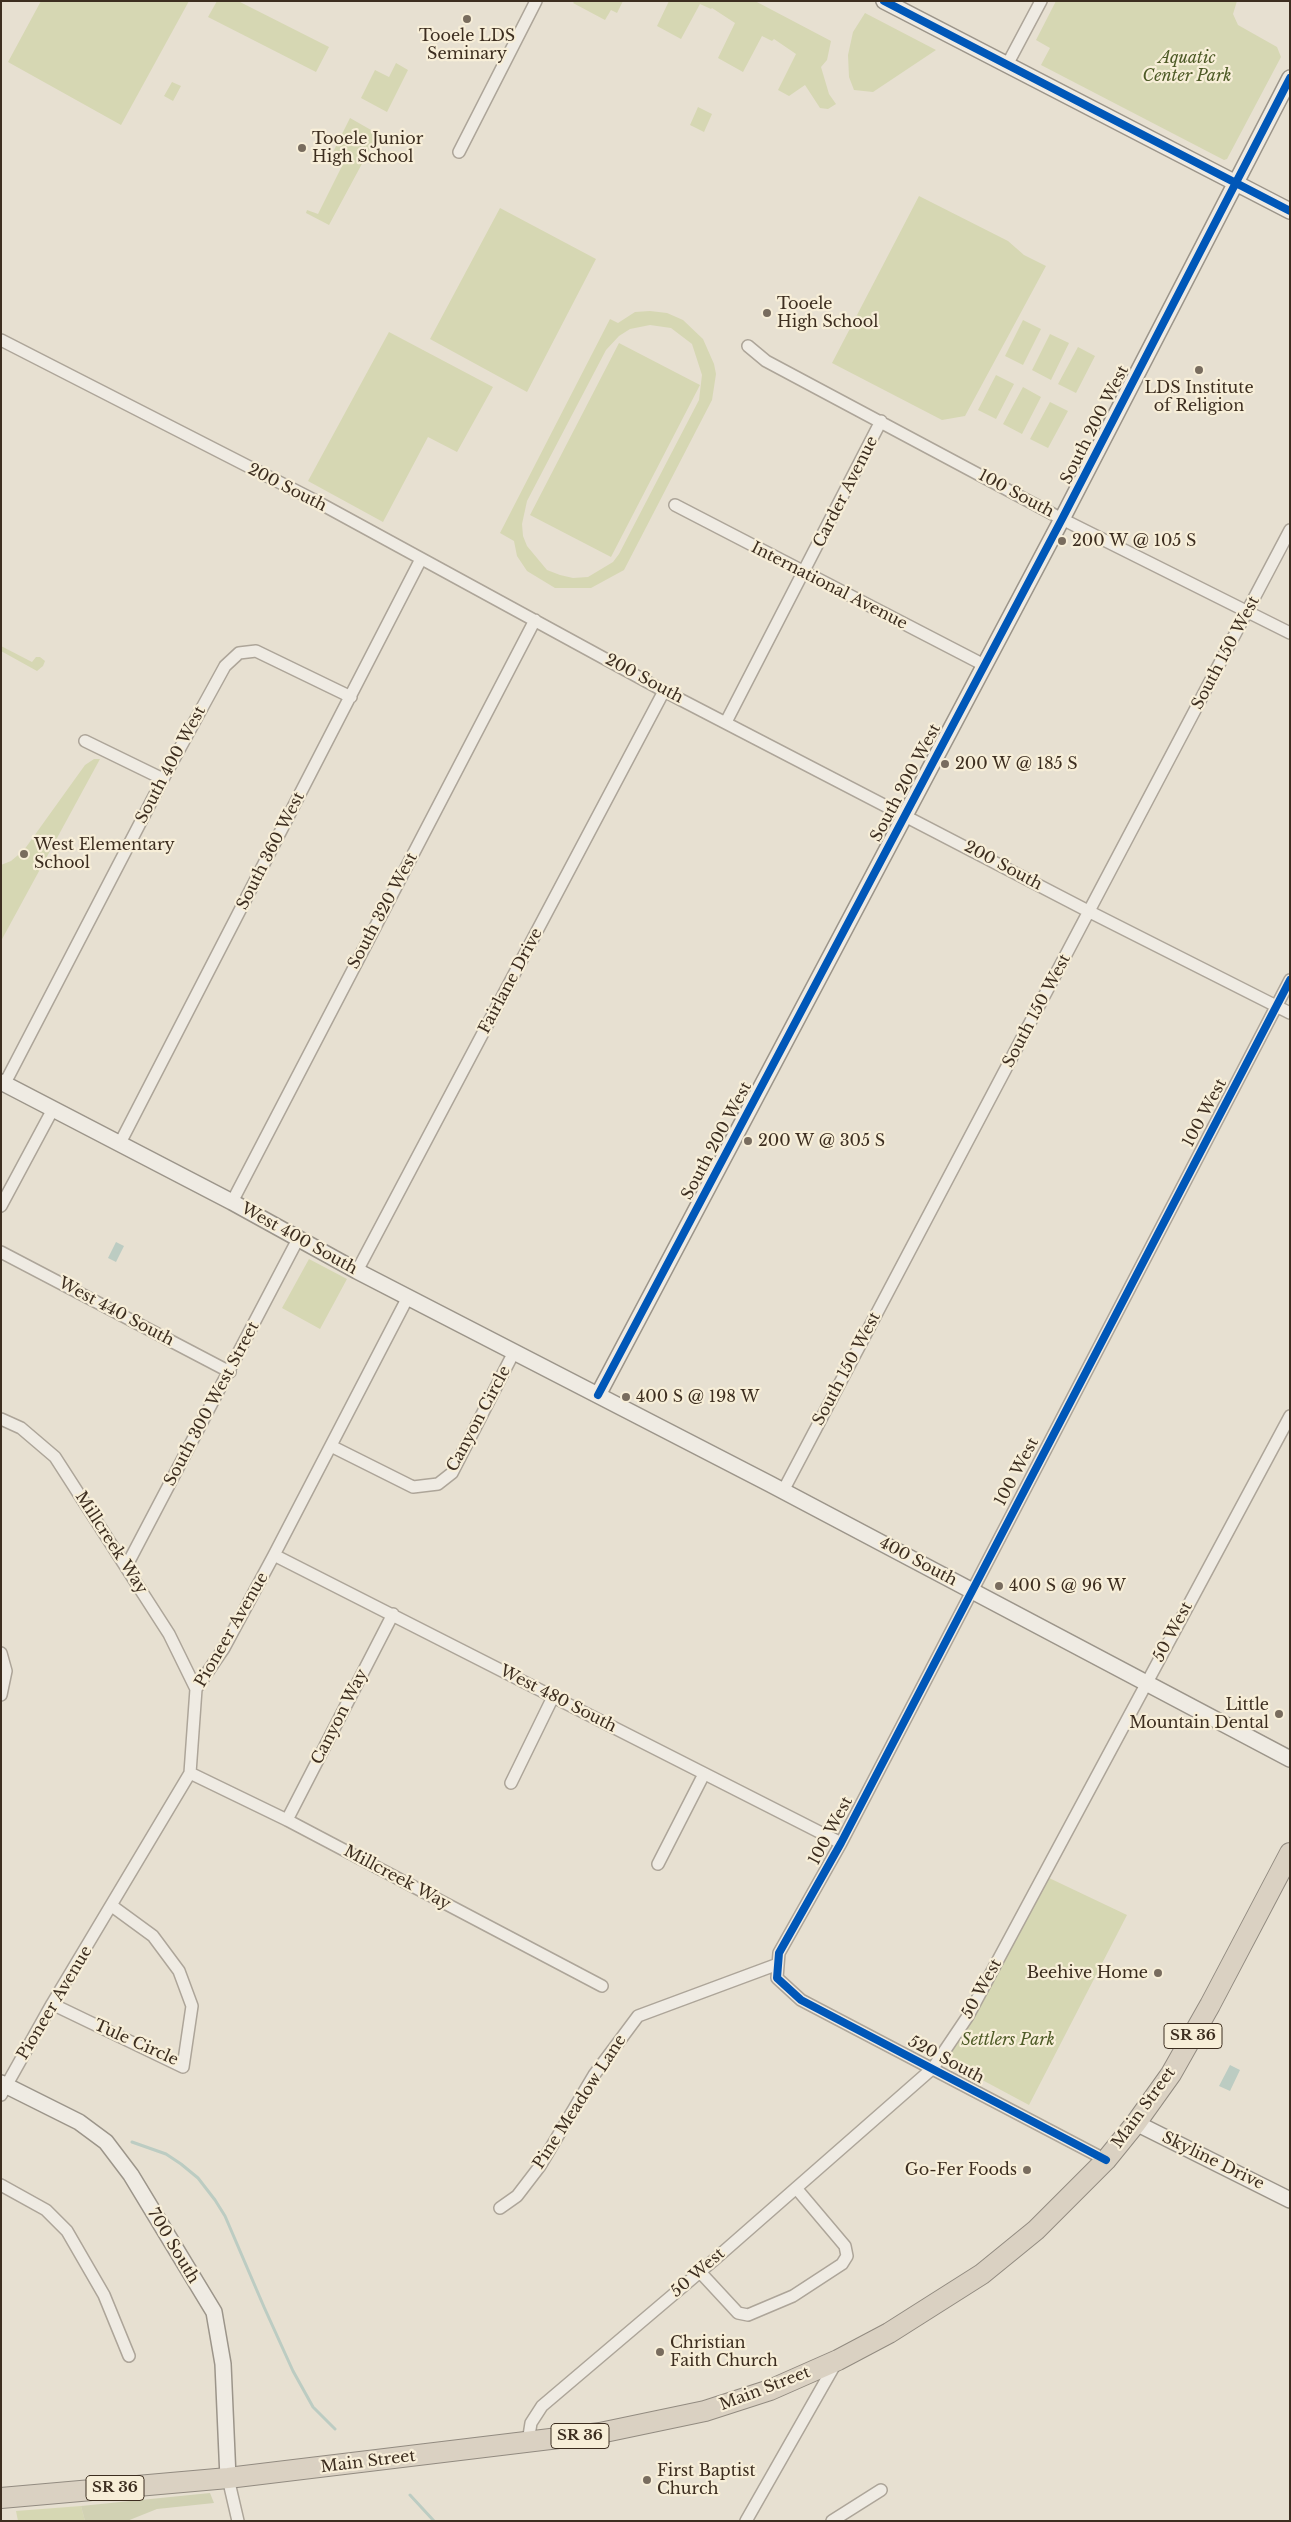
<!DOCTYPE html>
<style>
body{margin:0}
#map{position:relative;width:1291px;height:2522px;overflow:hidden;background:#e7e0d1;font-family:"Libre Baskerville",serif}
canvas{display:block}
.frame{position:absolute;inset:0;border:2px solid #3d2e20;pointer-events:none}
</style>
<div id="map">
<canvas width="1291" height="2522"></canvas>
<div class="frame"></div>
</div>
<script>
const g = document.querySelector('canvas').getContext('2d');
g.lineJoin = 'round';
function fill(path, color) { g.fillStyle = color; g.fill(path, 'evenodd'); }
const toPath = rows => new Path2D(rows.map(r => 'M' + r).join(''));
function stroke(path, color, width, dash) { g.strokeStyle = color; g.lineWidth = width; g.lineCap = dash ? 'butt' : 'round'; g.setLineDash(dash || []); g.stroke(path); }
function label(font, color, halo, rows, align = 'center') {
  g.font = font + ' "Libre Baskerville",serif'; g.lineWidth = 4.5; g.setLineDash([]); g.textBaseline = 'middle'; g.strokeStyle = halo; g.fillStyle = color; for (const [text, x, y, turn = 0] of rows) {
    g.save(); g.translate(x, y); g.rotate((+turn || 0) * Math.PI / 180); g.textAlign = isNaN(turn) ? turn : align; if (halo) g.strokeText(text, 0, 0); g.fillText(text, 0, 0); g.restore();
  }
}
const green = toPath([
 [41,1,189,1,121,125,8,62],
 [217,1,238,1,329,47,316,72,208,17],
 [575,1,623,1,617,13,611,10,605,20,573,3],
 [669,1,755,1,831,41,827,60,821,67,829,94,836,104,828,109,820,108,805,85,789,96,778,90,796,54,774,39,772,41,762,36,743,72,718,58,735,23,712,8,711,9,700,4,681,39,657,26],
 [1056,1,1237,1,1233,14,1238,25,1277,47,1281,57,1227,159,1224,160,1041,65,1050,48,1036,40],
 [865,13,936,50,873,92,854,90,849,77,848,55,853,32],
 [396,63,408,70,387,112,361,98,375,70,389,77],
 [172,82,181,86,173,101,164,96],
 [698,107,712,114,704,132,690,125],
 [350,118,378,134,329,225,306,213,307,210,318,214,344,162,331,156],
 [919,196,1008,241,1024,255,1046,266,965,416,942,420,832,363],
 [500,208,596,259,527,392,430,339],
 [650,311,667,313,683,320,703,339,714,364,716,374,712,400,624,570,591,588,555,588,527,571,517,556,514,541,500,533,610,319,618,323,635,312],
 [650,325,671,328,692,344,702,375,699,400,619,554,613,562,588,577,573,578,560,575,547,570,527,546,523,536,522,524,527,501,606,350,619,336,630,329],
 [1023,320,1041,329,1023,365,1005,356],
 [389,332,493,387,457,452,428,437,383,522,308,481],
 [1050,334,1069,343,1051,380,1032,370],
 [619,343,700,385,611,557,530,515],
 [1078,347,1095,356,1076,393,1058,384],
 [996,375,1014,384,996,419,978,410],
 [1023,387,1041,397,1022,434,1003,424],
 [1050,402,1068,411,1048,448,1030,439],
 [1,646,32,662,36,657,40,657,45,661,43,666,37,671,1,651],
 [94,759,100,759,1,941,1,865,11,861,24,850,85,765],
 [309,1259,347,1279,320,1329,282,1308],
 [1047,1877,1127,1915,1029,2105,943,2059],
 [81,2506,85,2521,18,2521,16,2511]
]);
const cemetery = toPath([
 [210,2493,214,2503,157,2509,127,2521,85,2521,81,2506]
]);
const water = toPath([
 [116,1242,124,1246,116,1262,108,1258],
 [1230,2065,1240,2070,1230,2091,1219,2086]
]);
const stream = toPath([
 [132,2142,166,2154,181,2164,198,2178,215,2200,225,2216,264,2307,293,2371,313,2407,335,2429],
 [410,2495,434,2521]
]);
const street = toPath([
 [1007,65,1041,1],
 [459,152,536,1],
 [1,340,312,499,664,691,1090,912,1290,1013],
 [748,346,766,361,1062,519,1290,633],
 [675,505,984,665],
 [726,722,881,421],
 [85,741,163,779],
 [5,1083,163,779,225,666,239,653,256,651,351,697],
 [120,1143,421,559],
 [232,1202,535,620],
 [1,1206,53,1109],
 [1,1252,230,1372],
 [357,1271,664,691],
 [1,1419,21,1428,55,1457,169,1634,196,1689],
 [331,1446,413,1487,438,1484,452,1473,514,1352],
 [783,1491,1290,530],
 [274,1555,841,1843],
 [126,1567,298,1239],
 [1,1653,6,1671,1,1695],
 [190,1773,287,1820,602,1986],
 [511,1783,553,1697],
 [287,1820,393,1614],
 [658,1864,704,1774],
 [52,2004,183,2067,192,2006,179,1971,153,1936,112,1906],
 [1,2095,52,2004,190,1773,196,1689,224,1648,274,1555,408,1297],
 [1106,2160,801,2000,777,1978,779,1953,841,1843,1290,980],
 [1,2185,46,2210,67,2231,104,2295,129,2356],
 [500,2208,517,2196,540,2166,594,2075,638,2016,778,1964],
 [700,2272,738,2313,748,2315,793,2296,842,2264,847,2256,845,2246,796,2188],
 [528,2442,531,2423,542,2406,714,2260,933,2068,968,2016,1290,1416],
 [228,2478,238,2521],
 [746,2521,837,2361],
 [832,2521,881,2490]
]);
const secondary = toPath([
 [884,1,1290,211],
 [1,1082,232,1202,357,1271,770,1484,1290,1759],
 [598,1395,1062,519,1290,78],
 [1,2083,79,2122,106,2142,131,2175,214,2312,223,2364,228,2478],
 [1136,2123,1290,2200]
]);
const highway = toPath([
 [1,2498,228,2478,600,2433,705,2411,770,2390,838,2360,889,2333,982,2274,1036,2230,1106,2160,1136,2123,1171,2074,1210,2005,1290,1853]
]);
const cycleway = toPath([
 [884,1,1290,211],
 [598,1395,1062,519,1290,78],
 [1106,2160,801,2000,777,1978,779,1953,841,1843,1290,980]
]);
const markers = [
 [467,19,5,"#786c5e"],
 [302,148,5,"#786c5e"],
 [767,313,5,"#786c5e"],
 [1199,370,5,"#786c5e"],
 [1062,541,5,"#786c5e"],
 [945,764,5,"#786c5e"],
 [24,854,5,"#786c5e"],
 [748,1141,5,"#786c5e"],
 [626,1397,5,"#786c5e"],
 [999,1586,5,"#786c5e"],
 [1279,1714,5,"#786c5e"],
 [1158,1973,5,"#786c5e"],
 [1027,2170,5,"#786c5e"],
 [660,2352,5,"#786c5e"],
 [647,2480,5,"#786c5e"]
];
const shields = [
 [1193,2036,58],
 [580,2436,58],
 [115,2488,58]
];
const shieldNames = [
 ["SR 36",1193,2036],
 ["SR 36",580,2436],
 ["SR 36",115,2488]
];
const poiNames = [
 ["Tooele LDS",467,36,"center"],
 ["Seminary",467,54,"center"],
 ["Tooele Junior",312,139],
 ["High School",312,157],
 ["Tooele",777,304],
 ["High School",777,322],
 ["LDS Institute",1199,388,"center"],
 ["of Religion",1199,406,"center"],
 ["200 W @ 105 S",1072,541],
 ["200 W @ 185 S",955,764],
 ["West Elementary",34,845],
 ["School",34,863],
 ["200 W @ 305 S",758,1141],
 ["400 S @ 198 W",636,1397],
 ["400 S @ 96 W",1009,1586],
 ["Little",1269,1705,"right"],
 ["Mountain Dental",1269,1723,"right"],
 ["Beehive Home",1148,1973,"right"],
 ["Go-Fer Foods",1017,2170,"right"],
 ["Christian",670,2343],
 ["Faith Church",670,2361],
 ["First Baptist",657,2471],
 ["Church",657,2489]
];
const parkNames = [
 ["Aquatic",1187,58],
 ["Center Park",1187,76],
 ["Settlers Park",1008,2040]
];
const streetNames = [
 ["South 200 West",1095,425,-63],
 ["200 South",287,488,27],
 ["Carder Avenue",846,492,-63],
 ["100 South",1016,494,28],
 ["International Avenue",829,586,27],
 ["South 150 West",1226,653,-62],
 ["200 South",644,679,28],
 ["South 400 West",171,765,-62],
 ["South 200 West",906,783,-62],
 ["South 360 West",271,851,-63],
 ["200 South",1003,866,28],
 ["South 320 West",383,911,-62],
 ["Fairlane Drive",511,981,-62],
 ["South 150 West",1037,1011,-62],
 ["100 West",1205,1113,-62],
 ["South 200 West",717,1141,-62],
 ["West 400 South",299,1239,29],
 ["West 440 South",116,1312,28],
 ["South 150 West",847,1369,-62],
 ["South 300 West Street",212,1404,-62],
 ["Canyon Circle",479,1419,-62],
 ["100 West",1017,1472,-62],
 ["Millcreek Way",111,1543,57],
 ["400 South",918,1562,28],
 ["Pioneer Avenue",232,1630,-60],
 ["50 West",1173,1632,-62],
 ["West 480 South",558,1699,27],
 ["Canyon Way",340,1717,-63],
 ["100 West",831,1831,-62],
 ["Millcreek Way",397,1878,28],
 ["50 West",982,1989,-61],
 ["Pioneer Avenue",55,2003,-59],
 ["Tule Circle",136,2043,24],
 ["520 South",946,2060,28],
 ["Pine Meadow Lane",580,2102,-57],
 ["Main Street",1144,2108,-54],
 ["Skyline Drive",1213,2161,26],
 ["700 South",173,2246,59],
 ["50 West",698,2273,-41],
 ["Main Street",765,2389,-21],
 ["Main Street",368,2462,-7]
];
fill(green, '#d6d7b3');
fill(cemetery, '#d1d1b3');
fill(water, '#bcccc2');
stroke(stream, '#bcccc2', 3);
stroke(street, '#ada599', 14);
stroke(secondary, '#9c958a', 18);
stroke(highway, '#928b80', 22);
stroke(street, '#efebe3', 11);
stroke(secondary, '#efebe3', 15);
stroke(highway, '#dad1c2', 20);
stroke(cycleway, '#0057b8', 8);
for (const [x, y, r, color] of markers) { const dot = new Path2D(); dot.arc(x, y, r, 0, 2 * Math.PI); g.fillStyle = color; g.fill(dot); stroke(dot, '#f7eed8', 2); }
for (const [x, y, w] of shields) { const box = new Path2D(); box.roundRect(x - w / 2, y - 12.5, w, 25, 4); g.fillStyle = '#f7eed8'; g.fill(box); stroke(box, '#3d2e20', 1); }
label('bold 15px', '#3d2e20', null, shieldNames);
label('16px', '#3d2e20', '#f7eed8', poiNames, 'left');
label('italic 16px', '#4d5a26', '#f7eed8', parkNames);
label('16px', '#3d2e20', '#f7eed8', streetNames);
</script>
